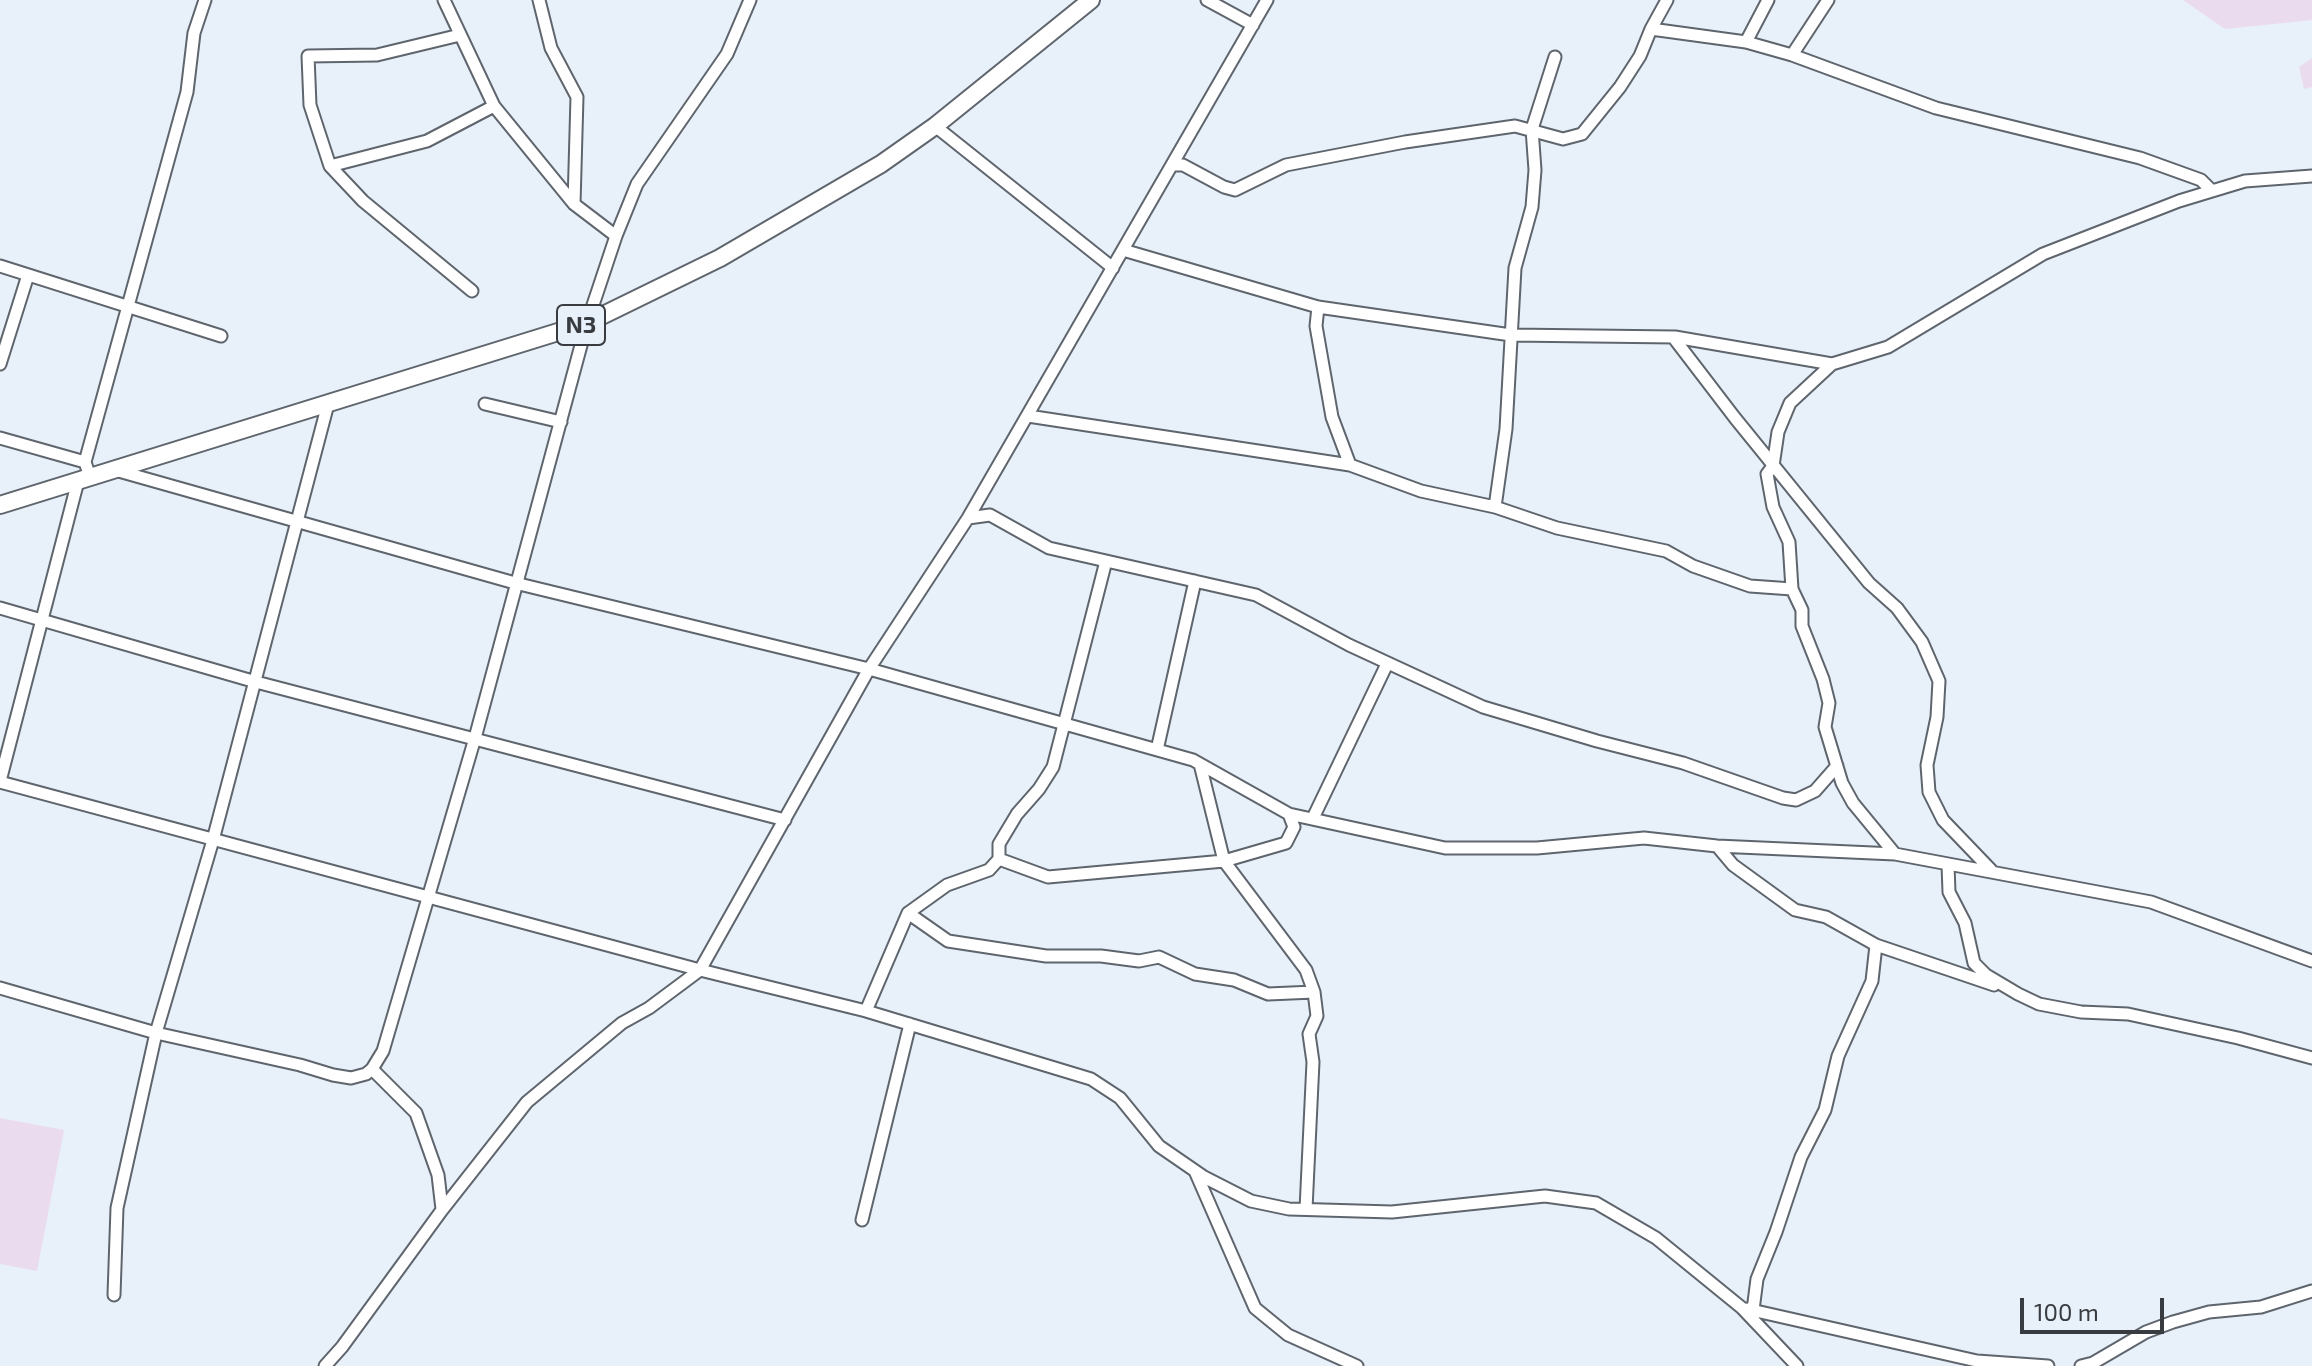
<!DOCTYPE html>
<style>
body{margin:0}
#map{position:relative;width:2312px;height:1366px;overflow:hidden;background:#e8f0f9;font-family:"Exo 2",sans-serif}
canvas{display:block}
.scale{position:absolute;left:2020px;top:1298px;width:144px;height:36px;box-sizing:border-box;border:4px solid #383b3f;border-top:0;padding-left:10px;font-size:24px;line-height:28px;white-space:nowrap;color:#383b3f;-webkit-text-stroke:6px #e8f0f9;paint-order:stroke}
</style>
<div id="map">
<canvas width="2312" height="1366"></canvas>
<div class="scale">100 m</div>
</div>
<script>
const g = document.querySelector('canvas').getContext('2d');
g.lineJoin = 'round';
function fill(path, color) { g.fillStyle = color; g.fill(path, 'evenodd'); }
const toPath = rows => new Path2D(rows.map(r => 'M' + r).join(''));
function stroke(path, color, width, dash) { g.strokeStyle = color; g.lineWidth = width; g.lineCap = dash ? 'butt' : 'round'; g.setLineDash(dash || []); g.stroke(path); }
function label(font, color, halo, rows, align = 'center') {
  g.font = font + ' "Exo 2",sans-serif'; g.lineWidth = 6; g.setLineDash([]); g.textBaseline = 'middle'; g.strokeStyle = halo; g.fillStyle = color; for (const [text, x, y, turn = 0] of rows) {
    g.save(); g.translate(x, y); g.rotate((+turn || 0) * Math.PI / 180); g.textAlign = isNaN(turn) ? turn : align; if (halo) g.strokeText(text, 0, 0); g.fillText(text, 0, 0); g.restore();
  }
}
const green = toPath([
 [2183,0,2312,0,2312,20,2225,29],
 [2312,58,2312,87,2304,89,2299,67],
 [0,1118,64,1130,37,1271,0,1264]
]);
const minor = toPath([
 [444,0,494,106,574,204,616,236],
 [539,0,551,48,577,97,574,204],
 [1207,0,1253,25],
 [1651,29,1746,42,1792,55,1936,108,2140,158,2201,180,2212,191],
 [460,35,377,55,308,56,310,105,330,166,363,201,472,291],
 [1746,42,1768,0],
 [1792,55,1828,0],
 [935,126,1113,268],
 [1173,165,1183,165,1224,187,1235,190,1286,165,1405,142,1515,126,1563,139,1582,134,1620,87,1640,56,1651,29,1667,0],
 [330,166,427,141,494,106],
 [1123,250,1318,307,1511,335,1675,337,1832,364,1888,347,2043,254,2179,201,2245,181,2312,176],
 [0,266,221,336],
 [1673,337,1735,418,1869,583,1897,608,1922,642,1939,681,1937,717,1927,765,1929,792,1943,820,1991,870],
 [0,364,28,275],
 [1832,364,1790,403,1778,432,1773,466,1767,474,1773,507,1789,542,1792,589,1802,610,1802,626,1823,679,1829,703,1825,727,1842,783,1853,803,1895,854],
 [485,404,561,422],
 [1028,416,1350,465,1332,417,1316,326,1318,307],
 [0,438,85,462],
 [1350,465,1421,491,1495,507,1557,528,1666,551,1693,566,1750,586,1792,589],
 [115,470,515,583,869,669,1193,760,1289,814,1445,848,1537,848,1644,838,1717,846,1895,854,2151,902,2312,961],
 [90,477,85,462,187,92,194,33,205,0],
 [1495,507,1506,429,1515,268,1532,207,1535,170,1532,129,1555,57],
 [968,518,990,515,1049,548,1256,595,1349,645,1483,707,1597,741,1683,763,1783,798,1796,800,1815,791,1837,766],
 [0,608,256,682,785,820],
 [1157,750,1195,581],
 [1200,764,1224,861,1306,970,1314,992,1317,1016,1309,1034,1313,1062,1306,1209],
 [0,781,78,481],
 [0,782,700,970,866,1011,1091,1079,1120,1098,1159,1146,1204,1177,1251,1201,1289,1209,1392,1212,1545,1196,1596,1203,1656,1238,1742,1308,1797,1366],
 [1313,818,1387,664],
 [1717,846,1733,865,1795,910,1826,917,1876,945,1994,985],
 [999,859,999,844,1017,814,1039,789,1053,767,1106,561],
 [1948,865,1949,892,1965,923,1974,963,1986,975,2018,994,2039,1004,2081,1012,2128,1014,2238,1038,2312,1058],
 [908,913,948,941,1046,956,1101,956,1139,961,1159,957,1195,974,1234,980,1268,994,1314,992],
 [0,988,156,1033,300,1065,333,1075,351,1078,366,1074,372,1069,416,1113,438,1175,442,1209],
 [866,1011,908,913,947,885,989,870,999,859,1048,877,1224,861,1286,843,1294,827,1289,814],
 [372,1069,383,1051,475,738,587,323,616,236,637,184,727,54,750,0],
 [1195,1171,1255,1308,1288,1335,1357,1366],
 [862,1220,910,1024],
 [114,1295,117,1208,156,1033,213,840,328,404],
 [1747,1309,1977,1361,2048,1366],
 [1753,1310,1757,1279,1776,1232,1801,1157,1825,1110,1838,1056,1872,981,1876,945],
 [325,1366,342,1347,442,1210,527,1102,622,1023,649,1008,700,970,869,669,968,518,1267,0],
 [2081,1366,2093,1363,2146,1332,2173,1322,2209,1312,2261,1307,2312,1291]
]);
const highway = toPath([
 [0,505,587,323,720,258,881,164,935,126,1091,0]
]);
const shields = [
 [581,325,48]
];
const shieldNames = [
 ["N3",581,325]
];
fill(green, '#eadbee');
stroke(minor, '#5f656d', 15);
stroke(highway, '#5f656d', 20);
stroke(minor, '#fff', 11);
stroke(highway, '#fff', 16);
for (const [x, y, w] of shields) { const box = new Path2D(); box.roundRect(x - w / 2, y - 20, w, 40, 6); g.fillStyle = '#e8f0f9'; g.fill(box); stroke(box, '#383b3f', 2); }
label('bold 24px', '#383b3f', null, shieldNames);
</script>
